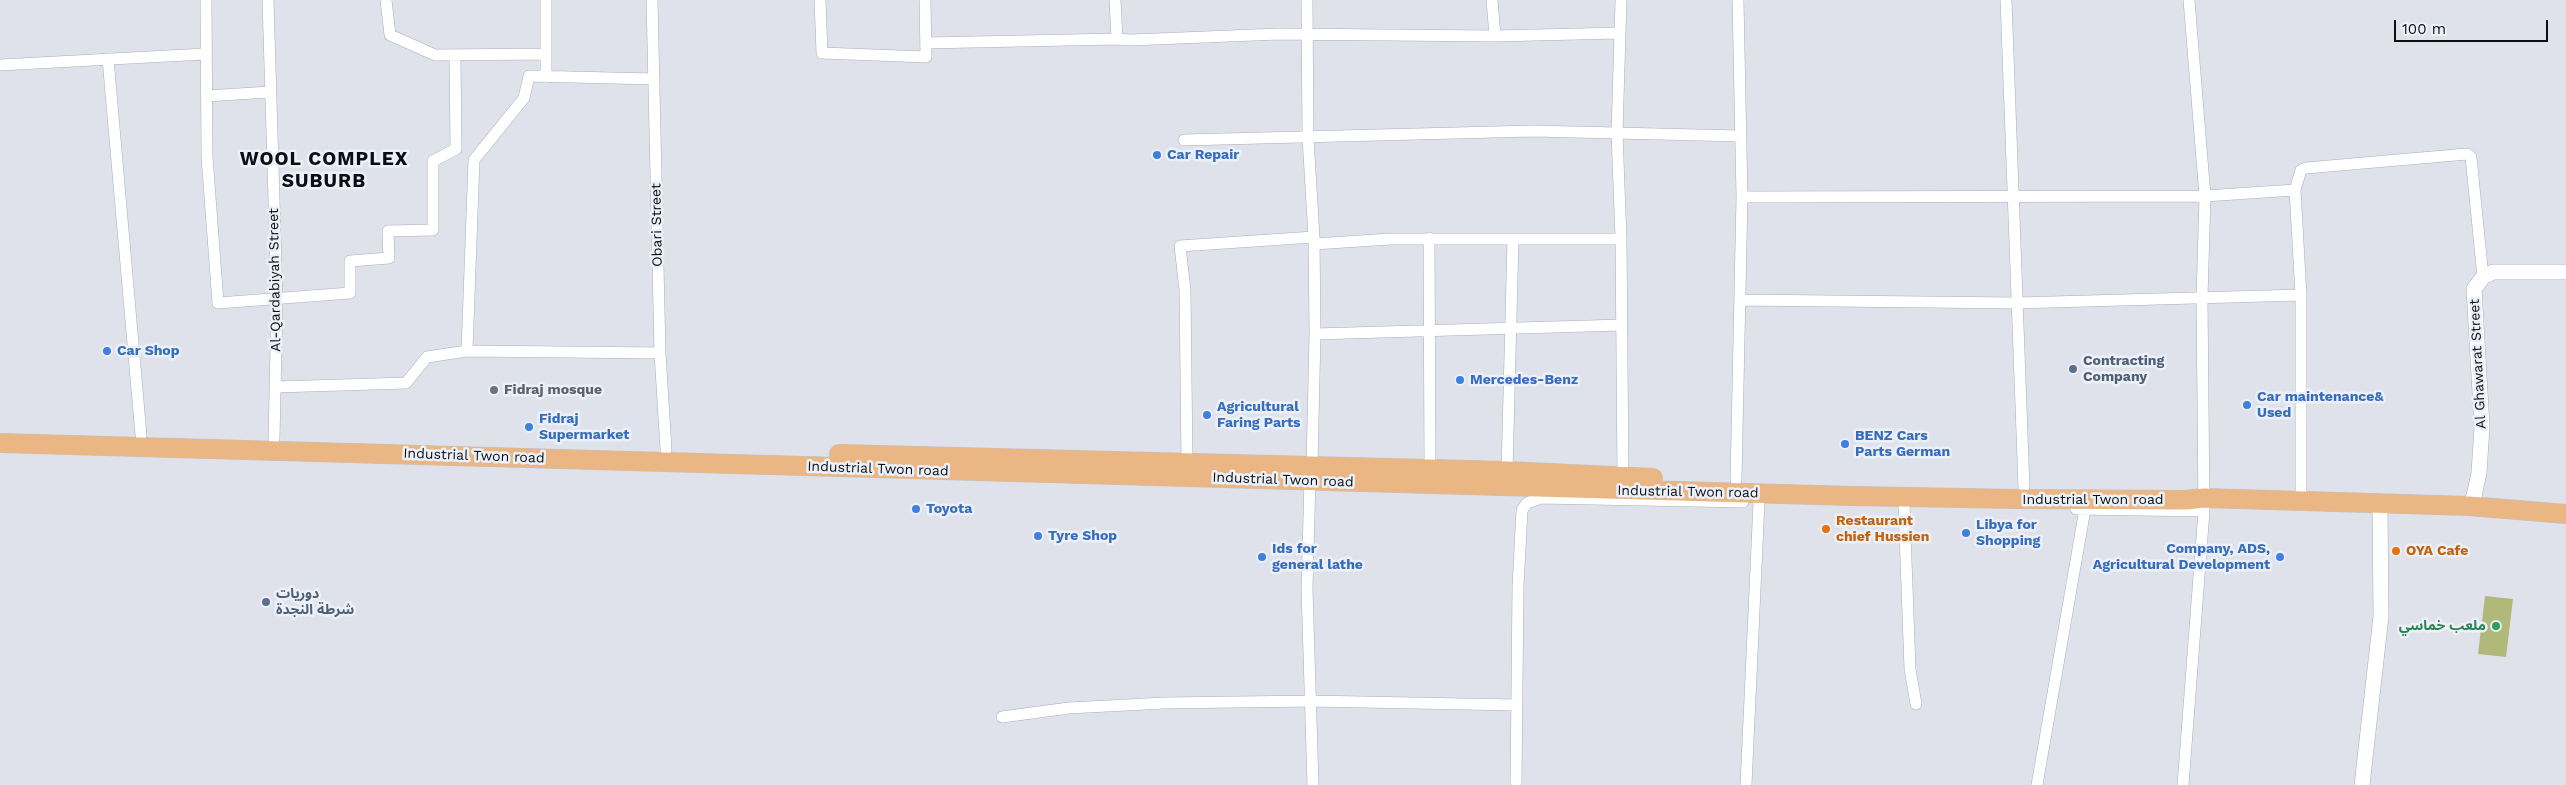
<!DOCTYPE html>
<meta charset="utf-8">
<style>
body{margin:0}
#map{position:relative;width:2566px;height:785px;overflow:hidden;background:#dfe2eb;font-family:"Work Sans",sans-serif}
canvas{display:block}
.scale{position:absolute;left:2394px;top:20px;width:154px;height:22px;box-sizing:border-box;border:2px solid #0d0e11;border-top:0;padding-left:6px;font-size:15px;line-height:18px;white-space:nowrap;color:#0d0e11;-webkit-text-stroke:4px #ecf0f9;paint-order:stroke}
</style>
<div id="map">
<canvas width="2566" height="785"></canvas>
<div class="scale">100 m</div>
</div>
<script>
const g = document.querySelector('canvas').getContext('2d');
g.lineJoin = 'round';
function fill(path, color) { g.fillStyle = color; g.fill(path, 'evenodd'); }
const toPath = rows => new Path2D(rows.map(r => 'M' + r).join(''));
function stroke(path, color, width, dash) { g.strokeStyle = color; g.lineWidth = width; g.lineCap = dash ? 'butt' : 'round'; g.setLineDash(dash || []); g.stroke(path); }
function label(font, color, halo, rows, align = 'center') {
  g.font = font + ' "Work Sans","Noto Sans Arabic",sans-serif'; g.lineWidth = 5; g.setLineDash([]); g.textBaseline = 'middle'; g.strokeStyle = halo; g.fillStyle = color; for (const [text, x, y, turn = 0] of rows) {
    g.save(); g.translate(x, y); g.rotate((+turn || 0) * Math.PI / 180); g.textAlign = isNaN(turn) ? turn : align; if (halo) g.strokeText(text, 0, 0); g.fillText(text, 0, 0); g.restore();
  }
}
const green = toPath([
 [2485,596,2513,599,2506,657,2478,654]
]);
const minor = toPath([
 [206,0,207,157,218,303,350,293,350,261,389,258,388,231,433,230,433,161,456,149,455,55],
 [268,0,277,300,274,439],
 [386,0,390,35,435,55,546,54],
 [546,0,546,77],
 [652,0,660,353,666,450],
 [820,0,822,53,926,57,925,0],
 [1115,0,1117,39,1131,40,1279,34,1495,36],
 [1307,0,1308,138,1314,237,1315,334,1312,466],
 [1492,0,1495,36,1619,33],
 [1621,0,1617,133,1621,239,1623,477],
 [2006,0,2024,487],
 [926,43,1117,39],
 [108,59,141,435],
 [0,65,205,54],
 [206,96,270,92],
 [1184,140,1533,131,1741,136],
 [1742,197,2205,196,2295,190],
 [1429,238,1430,470],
 [1314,244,1390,239,1621,239],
 [1741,300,2016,303,2301,295],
 [1315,334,1622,325],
 [467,351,660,353],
 [276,387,406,383,427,357,467,351,474,160,524,98,529,76,654,79],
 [1187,463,1185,290,1180,246,1314,237],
 [1507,471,1513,240],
 [1310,480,1307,588,1313,785],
 [1736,480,1742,197,1738,0],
 [2301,501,2301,295,2295,190,2301,170,2306,168,2467,154,2471,157,2483,277],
 [1904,505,1910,669,1916,704],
 [2076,509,2204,511],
 [1002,717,1069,708,1164,703,1311,701,1516,705],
 [1516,785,1518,587,1522,510,1527,503,1541,498,1743,502],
 [1746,785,1759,502],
 [2037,785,2085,509],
 [2183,785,2204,511,2202,297,2205,196,2189,0]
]);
const tertiary = toPath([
 [2469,506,2474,496,2479,473,2482,427,2474,289,2483,277,2493,272,2566,272],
 [2362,785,2381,616,2380,503]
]);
const trunk = toPath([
 [0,443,1852,496,2017,499,2185,500,2204,498,2469,506,2566,514],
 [839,454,1507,471,1653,478]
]);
const markers = [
 [1157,155,5,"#3f7fe0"],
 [107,351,5,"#3f7fe0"],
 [2073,369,5,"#5c6f8a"],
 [1460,380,5,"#3f7fe0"],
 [494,390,5,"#6b7280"],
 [2247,405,5,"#3f7fe0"],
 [1207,415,5,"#3f7fe0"],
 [529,427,5,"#3f7fe0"],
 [1845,444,5,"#3f7fe0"],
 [916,509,5,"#3f7fe0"],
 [1826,529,5,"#e8710a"],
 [1966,533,5,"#3f7fe0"],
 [1038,536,5,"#3f7fe0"],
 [2396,551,5,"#e8710a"],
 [1262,557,5,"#3f7fe0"],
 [2280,557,5,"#3f7fe0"],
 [266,602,5,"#5c6f8a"],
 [2496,626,5,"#2e9e5b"]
];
const shopNames = [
 ["Car Repair",1167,155],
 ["Car Shop",117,351],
 ["Mercedes-Benz",1470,380],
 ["Car maintenance&",2257,397],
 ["Used",2257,413],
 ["Agricultural",1217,407],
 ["Faring Parts",1217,423],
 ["Fidraj",539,419],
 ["Supermarket",539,435],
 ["BENZ Cars",1855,436],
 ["Parts German",1855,452],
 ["Toyota",926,509],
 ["Libya for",1976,525],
 ["Shopping",1976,541],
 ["Tyre Shop",1048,536],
 ["Ids for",1272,549],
 ["general lathe",1272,565],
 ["Company, ADS,",2270,549,"right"],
 ["Agricultural Development",2270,565,"right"]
];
const streetNames = [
 ["Obari Street",657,225,-91],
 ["Al-Qardabiyah Street",275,280,-91],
 ["Al Ghawarat Street",2478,364,-93],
 ["Industrial Twon road",474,456,2],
 ["Industrial Twon road",878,469,2],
 ["Industrial Twon road",1283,480,2],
 ["Industrial Twon road",1688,492,1],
 ["Industrial Twon road",2093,500]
];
const serviceNames = [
 ["Contracting",2083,361],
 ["Company",2083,377],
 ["دوريات",276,594],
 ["شرطة النجدة",276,610]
];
const worshipNames = [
 ["Fidraj mosque",504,390]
];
const foodNames = [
 ["Restaurant",1836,521],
 ["chief Hussien",1836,537],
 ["OYA Cafe",2406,551]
];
const leisureNames = [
 ["ملعب خماسي",2486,626]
];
const districtNames = [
 ["WOOL COMPLEX",324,159],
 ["SUBURB",324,181]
];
fill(green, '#b0b97a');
stroke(minor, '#aaadb5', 12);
stroke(tertiary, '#aaadb5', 16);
stroke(trunk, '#c0c0c1', 20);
stroke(minor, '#fff', 11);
stroke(tertiary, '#fff', 15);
stroke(trunk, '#eab784', 19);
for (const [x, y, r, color] of markers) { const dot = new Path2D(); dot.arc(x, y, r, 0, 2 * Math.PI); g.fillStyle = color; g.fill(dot); stroke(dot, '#ecf0f9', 2); }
label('bold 14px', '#366cbe', '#ecf0f9', shopNames, 'left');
label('14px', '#0d0e11', '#ecf0f9', streetNames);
label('bold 14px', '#4e5e75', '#ecf0f9', serviceNames, 'left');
label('bold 14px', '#5b616d', '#ecf0f9', worshipNames, 'left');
label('bold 14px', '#c56008', '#ecf0f9', foodNames, 'left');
label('bold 14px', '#27864d', '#ecf0f9', leisureNames, 'right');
g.letterSpacing = '1px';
label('bold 19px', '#0d0e11', '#ecf0f9', districtNames);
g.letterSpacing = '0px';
</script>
